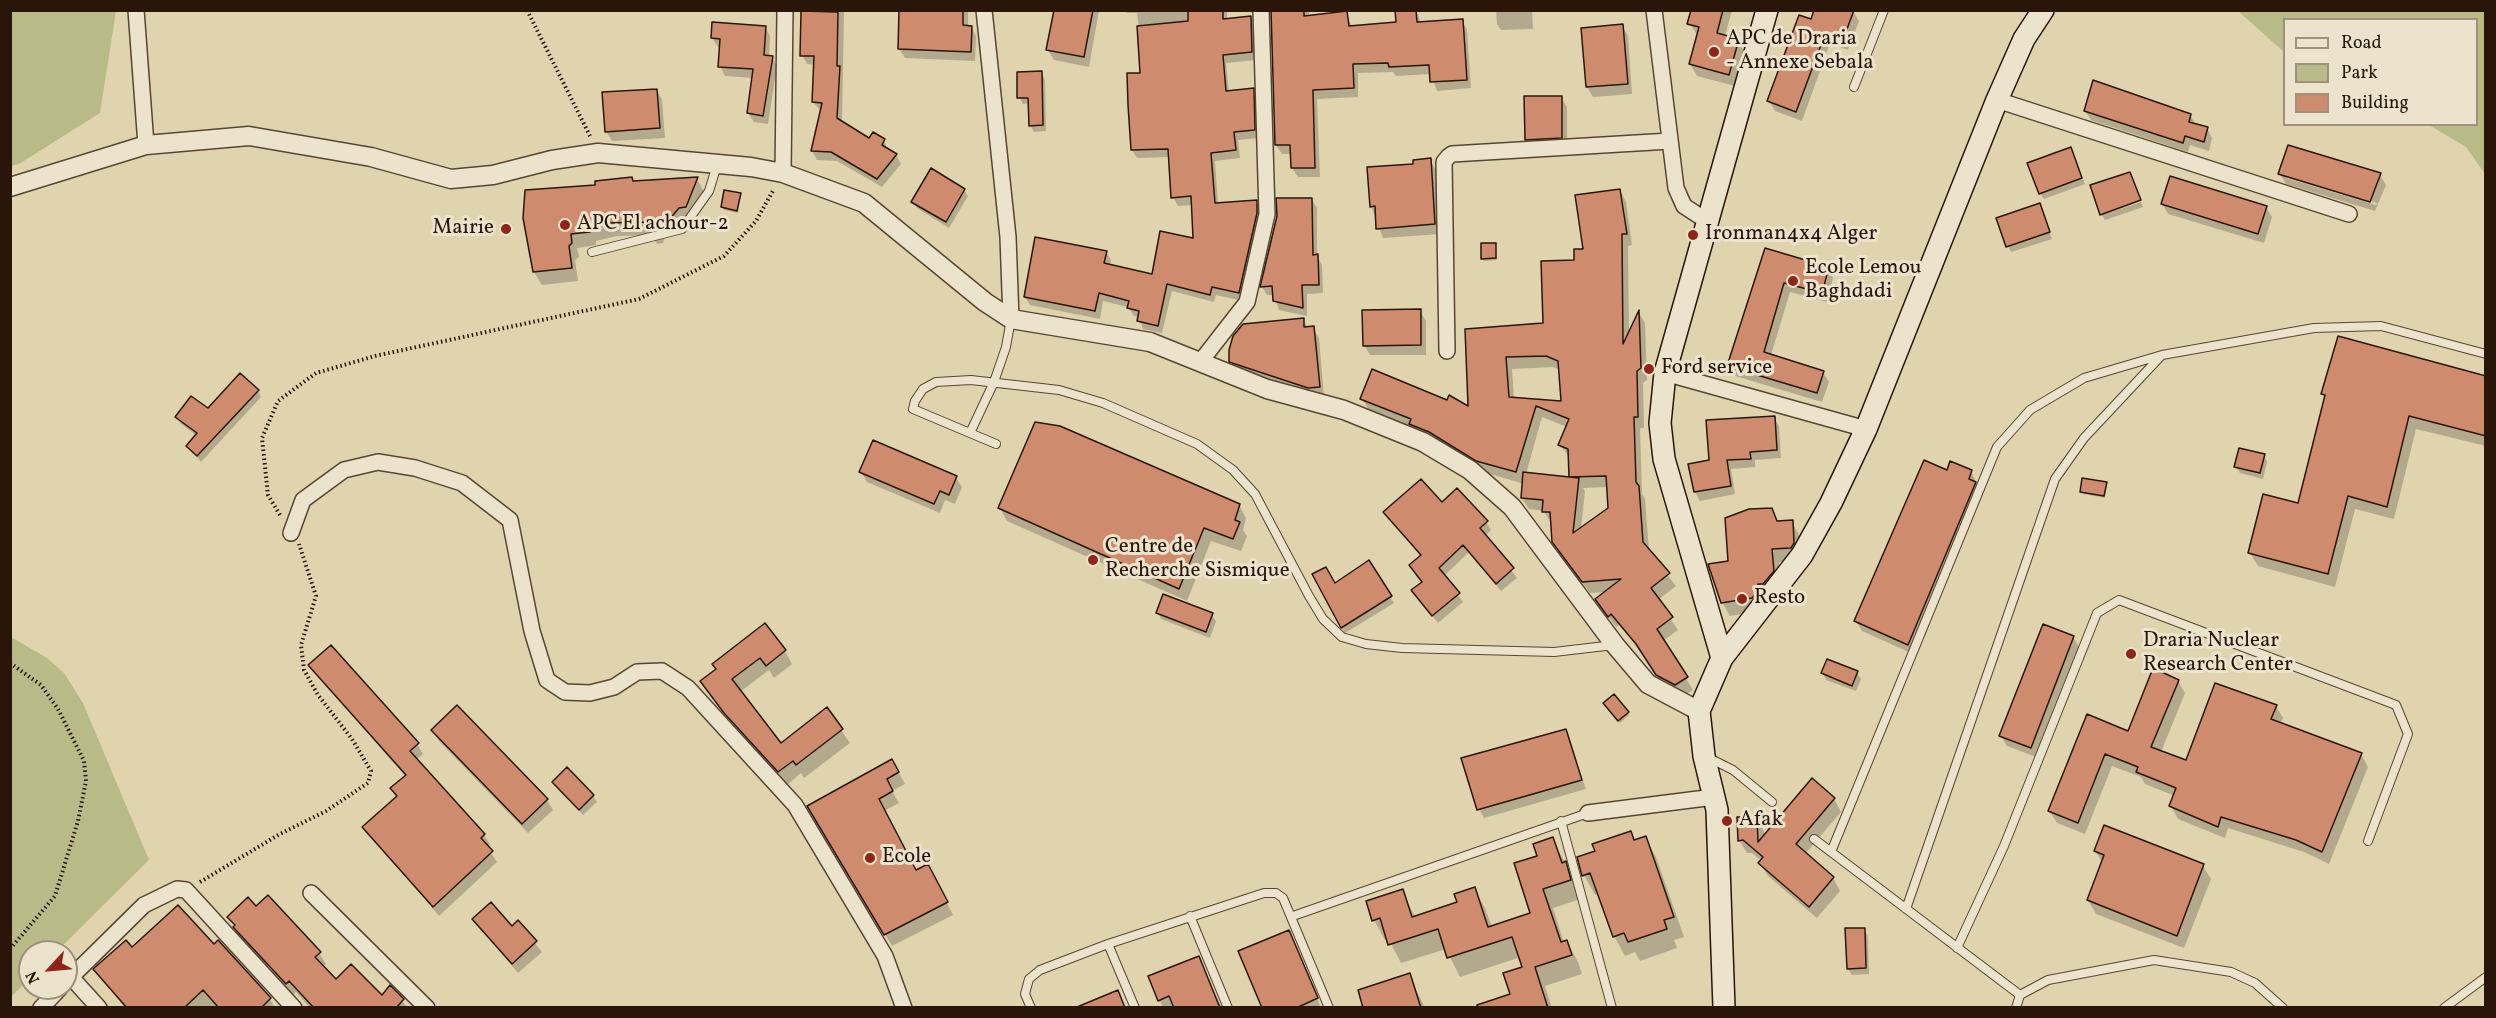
<!DOCTYPE html>
<style>
body{margin:0}
#map{position:relative;width:2496px;height:1018px;overflow:hidden;background:#e0d4af;font-family:Vollkorn,serif}
canvas{display:block}
.frame{position:absolute;inset:0;border:12px solid #2a1609;pointer-events:none}
.legend{position:absolute;left:2283px;top:18px;width:195px;height:108px;box-sizing:border-box;background:#ebe3cb;border:2px solid #9e917d;margin:0;padding:8px 10px;list-style:none;font-size:18px;color:#2a1609}
.legend li{display:flex;align-items:center;gap:12px;height:30px}
.legend b{width:30px;border:2px solid #9e917d}
.north{position:absolute;left:18px;top:940px;width:60px;height:60px;box-sizing:border-box;background:#ebe3cb;border:2px solid #9e917d;border-radius:50%;rotate:244deg;font-size:16px;font-weight:700;line-height:24px;text-align:center;color:#2a1609}
.north::after{content:'';display:block;margin:auto;width:21px;height:27px;background:#8f2418;clip-path:polygon(50% 0,100% 100%,50% 72%,0 100%)}
</style>
<div id="map">
<canvas width="2496" height="1018"></canvas>
<div class="frame"></div>
<ul class="legend">
<li><b style="height:8px;background:#ebe3cb"></b>Road</li>
<li><b style="height:16px;background:#b8bb87"></b>Park</li>
<li><b style="height:16px;background:#ce8b6e"></b>Building</li>
</ul>
<div class="north">N</div>
</div>
<script>
const g = document.querySelector('canvas').getContext('2d');
g.lineJoin = 'round';
function fill(path, color) { g.fillStyle = color; g.fill(path, 'evenodd'); }
const toPath = rows => new Path2D(rows.map(r => 'M' + r).join(''));
function stroke(path, color, width, dash) { g.strokeStyle = color; g.lineWidth = width; g.lineCap = dash ? 'butt' : 'round'; g.setLineDash(dash || []); g.stroke(path); }
function label(font, color, halo, rows, align = 'center') {
  g.font = font + ' Vollkorn,serif'; g.lineWidth = 6; g.setLineDash([]); g.textBaseline = 'middle'; g.strokeStyle = halo; g.fillStyle = color; for (const [text, x, y, turn = 0] of rows) {
    g.save(); g.translate(x, y); g.rotate((+turn || 0) * Math.PI / 180); g.textAlign = isNaN(turn) ? turn : align; if (halo) g.strokeText(text, 0, 0); g.fillText(text, 0, 0); g.restore();
  }
}
const green = toPath([
 [10,11,116,11,100,113,19,164,11,166],
 [2238,11,2485,11,2485,174,2466,147,2429,125,2476,124,2476,20,2284,20,2284,52],
 [11,637,47,658,64,673,83,703,149,860,56,952,30,952,30,978,11,997]
]);
const shadow = toPath([
 [803,10,844,10,842,123,870,140,884,140,888,151,896,155,901,164,882,187,837,161,817,160,812,151,821,111,813,102,816,65,807,64,802,55],
 [901,10,968,10,968,27,971,27,976,36,975,61,905,58,899,49],
 [1055,10,1099,10,1089,67,1054,60,1048,50],
 [1125,10,1227,10,1227,20,1251,18,1255,26,1256,60,1226,63,1229,92,1253,90,1257,98,1259,138,1238,140,1240,158,1215,161,1218,204,1256,202,1261,210,1243,301,1216,295,1214,302,1172,291,1162,333,1143,329,1139,317,1134,316,1128,307,1103,301,1100,319,1030,305,1025,297,1106,252,1111,260,1110,266,1153,276,1195,240,1193,205,1178,206,1173,197,1170,157,1137,158,1132,150,1141,74,1137,39,1140,39,1137,13,1127,13],
 [1270,10,1309,10,1309,17,1346,13,1352,27,1397,23,1416,10,1421,23,1462,21,1467,30,1471,88,1437,91,1431,74,1396,76,1393,72,1358,73,1358,97,1317,99,1320,177,1298,177,1292,168,1292,154,1282,154,1276,145],
 [1496,10,1532,10,1533,29,1501,30,1497,24],
 [1693,10,1732,10,1725,36,1738,40,1744,52,1735,86,1697,76,1690,64,1698,36,1689,23],
 [1853,11,1859,21,1848,50,1830,43,1802,121,1775,111,1769,101,1812,21],
 [1622,26,1628,36,1632,94,1593,97,1587,87,1582,29],
 [765,27,770,36,769,57,772,57,777,66,768,124,754,122,748,113,754,78,725,76,720,66,721,47,718,47,712,38],
 [1041,73,1045,79,1046,131,1034,132,1030,125,1030,103,1023,104,1019,97],
 [657,90,662,100,665,138,612,141,606,131],
 [1561,97,1567,107,1567,147,1532,149,1526,139],
 [2085,111,2190,115,2196,125,2207,128,2212,138,2209,151,2190,145,2188,152,2091,120],
 [2071,149,2085,184,2044,199,2040,193],
 [1430,160,1436,170,1440,234,1383,238,1371,206,1415,165],
 [2280,174,2380,175,2386,185,2375,211,2286,184],
 [2286,175,2377,203,2376,205,2286,178],
 [697,179,704,192,694,220,686,221,677,233,666,233,663,243,657,244,652,235,617,236,596,241,596,245,577,248,579,257,575,260,578,281,542,285,534,272,524,218,633,183],
 [964,190,968,196,949,228,917,208,913,202],
 [1620,190,1626,202,1632,245,1628,246,1629,335,1639,313,1645,323,1647,380,1643,383,1644,428,1640,428,1642,494,1645,499,1649,551,1676,586,1658,600,1678,630,1663,641,1693,690,1682,697,1664,687,1645,656,1619,625,1616,627,1604,611,1597,600,1607,592,1590,593,1560,554,1553,541,1551,523,1544,511,1529,509,1522,498,1524,484,1484,472,1369,410,1362,399,1448,402,1470,408,1467,330,1545,325,1575,261,1585,250],
 [1553,367,1560,370,1562,403,1514,399,1512,369],
 [1542,417,1567,427,1560,445,1570,458,1572,479,1526,474],
 [1608,487,1609,508,1581,529,1585,491,1583,488],
 [740,194,738,213,724,210,722,207],
 [1312,200,1317,208,1317,256,1322,265,1323,293,1307,294,1307,316,1279,310,1274,295,1267,295,1262,287],
 [2141,202,2143,207,2105,220,2102,215],
 [2039,204,2052,239,2011,252,2008,246],
 [2162,204,2266,207,2272,217,2264,243,2168,214],
 [1495,244,1497,260,1484,261,1483,258],
 [1766,249,1828,268,1833,278,1827,302,1790,292,1771,355,1823,372,1829,382,1822,402,1735,376,1729,366],
 [1420,311,1426,321,1426,355,1370,355,1364,345],
 [1303,320,1308,328,1313,328,1319,338,1324,397,1237,372,1231,361],
 [2486,378,2486,446,2416,429,2394,519,2355,509,2335,587,2258,566,2250,553,2299,505,2326,399,2323,394],
 [258,391,261,397,201,462,188,446,197,436,181,424,177,418,208,410],
 [1774,418,1779,426,1781,458,1755,460,1755,467,1731,469,1735,494,1700,501,1695,492,1690,465,1711,461],
 [2264,455,2267,462,2263,479,2240,473,2236,467],
 [1971,471,1981,493,1913,654,1862,631,1856,621,1947,472],
 [861,472,956,478,962,487,955,504,945,500,940,513,867,482],
 [2106,483,2105,498,2083,494,2081,491],
 [1442,504,1486,522,1491,530,1485,536,1517,578,1501,591,1469,552,1444,576,1463,602,1438,623,1413,591,1423,583,1421,557,1385,512],
 [1239,505,1246,518,1243,530,1247,536,1241,551,1211,541,1187,601,1007,521,1000,508],
 [1771,510,1779,523,1792,522,1799,535,1801,557,1799,561,1779,562,1780,585,1760,611,1730,616,1722,602,1730,562],
 [1314,575,1334,585,1390,597,1394,603,1345,633],
 [1158,613,1212,615,1216,621,1210,638,1161,619],
 [2073,637,2079,647,2036,757,2007,746,2001,736],
 [785,651,792,664,774,678,769,670,740,692,781,745,827,710,850,743,804,778,801,773,787,785,734,726,702,682,717,670],
 [310,666,417,744,423,754,416,760,484,835,490,844,487,847,497,862,439,916,364,827,397,798,392,789,406,777],
 [1823,673,1857,673,1861,679,1856,691,1826,680],
 [2178,681,2185,693,2161,752,2187,762,2276,706,2283,718,2280,724,2361,754,2368,767,2329,864,2304,852,2228,828,2225,838,2178,819,2171,806,2175,796,2145,784,2141,777,2112,766,2085,834,2057,823,2049,810,2088,716,2128,733],
 [1606,706,1628,712,1629,715,1620,723],
 [433,730,547,800,553,810,528,833,438,740],
 [1565,731,1586,789,1484,818,1479,809],
 [892,761,905,784,892,791,899,803,884,811,916,872,934,878,953,915,892,946,809,807],
 [554,782,593,796,597,802,583,815],
 [1834,799,1841,812,1805,854,1833,878,1840,891,1817,918,1768,876,1760,863,1762,861,1752,853,1747,853,1739,840,1756,818,1764,831,1764,837],
 [1630,832,1635,841,1645,838,1656,857,1684,937,1674,940,1677,948,1640,961,1635,952,1625,956,1614,936,1599,893,1595,895,1584,875,1597,852],
 [1552,839,1576,882,1581,899,1553,908,1564,943,1567,942,1578,962,1582,974,1545,986,1552,1008,1503,1008,1524,968,1521,957,1460,977,1446,949,1401,963,1388,938,1385,940,1374,920,1402,891,1415,917,1459,903,1474,889,1485,908,1492,927,1532,914,1539,857],
 [2095,851,2203,866,2211,879,2184,948,2096,914,2088,900,2103,863],
 [256,908,319,953,326,964,322,967,336,981,382,998,402,1000,407,1008,310,1008,296,992,293,995,241,938,229,917],
 [473,919,512,928,518,922,542,952,518,973],
 [1864,929,1868,936,1869,974,1852,975,1848,969],
 [1288,932,1294,941,1321,1008,1264,1008],
 [214,946,270,999,275,1008,125,1008,95,969,132,949],
 [1198,957,1222,1008,1163,1008,1150,977],
 [1409,975,1425,1008,1365,1008]
]);
const building = toPath([
 [899,10,963,10,963,25,972,26,971,52,898,49,899,10],
 [1054,10,1093,10,1084,57,1046,50,1054,10],
 [1188,10,1223,10,1223,19,1251,16,1252,52,1223,55,1226,91,1254,88,1255,130,1234,132,1236,150,1211,153,1215,203,1257,200,1257,213,1239,293,1212,287,1210,295,1167,284,1158,326,1137,321,1139,311,1127,308,1129,301,1099,293,1095,311,1024,297,1035,237,1107,251,1104,263,1152,274,1160,231,1193,238,1191,196,1171,198,1168,149,1131,150,1128,105,1127,73,1140,73,1137,26,1188,21,1188,10],
 [1271,10,1304,10,1304,16,1347,11,1349,26,1396,22,1395,10,1416,10,1417,22,1463,19,1467,80,1430,82,1429,65,1389,67,1388,63,1353,64,1354,88,1313,90,1315,168,1291,168,1290,145,1275,145,1271,10],
 [1691,10,1723,10,1717,33,1739,39,1729,75,1689,64,1699,27,1687,24,1691,10],
 [1814,10,1854,10,1843,40,1825,34,1796,112,1767,101,1799,15,1811,19,1814,10],
 [801,11,838,12,837,66,840,66,837,118,869,138,873,132,885,139,882,145,897,154,877,179,831,152,811,151,822,103,812,102,814,56,800,56,801,11],
 [712,22,766,26,764,55,773,56,763,116,747,113,753,69,718,67,720,39,711,38,712,22],
 [1623,24,1628,84,1586,87,1581,28,1623,24],
 [1042,71,1043,125,1029,126,1028,98,1017,98,1017,72,1042,71],
 [2093,80,2191,114,2189,122,2208,127,2204,142,2185,136,2183,143,2084,111,2093,80],
 [657,89,660,128,605,132,602,92,657,89],
 [1524,96,1562,96,1562,138,1525,140,1524,96],
 [2288,145,2381,173,2370,202,2278,174,2288,145],
 [2071,147,2082,178,2039,194,2027,163,2071,147],
 [1431,158,1435,224,1376,229,1375,206,1370,207,1367,167,1413,164,1413,160,1431,158],
 [931,168,965,189,946,222,911,202,931,168],
 [2130,172,2141,200,2100,215,2090,185,2130,172],
 [2170,176,2267,206,2258,234,2161,204,2170,176],
 [632,177,633,181,698,177,686,207,679,208,669,220,659,220,656,229,648,231,646,222,609,223,589,228,590,232,571,234,572,243,569,246,572,268,533,272,523,218,525,190,595,185,595,181,632,177],
 [1620,189,1627,234,1622,234,1623,344,1639,310,1641,368,1637,371,1638,417,1634,417,1636,482,1639,486,1643,542,1670,573,1651,588,1673,617,1657,629,1688,677,1675,685,1656,675,1636,644,1611,614,1608,617,1595,599,1621,579,1582,582,1552,542,1550,512,1542,512,1543,500,1521,498,1523,472,1579,478,1573,533,1608,508,1606,476,1569,477,1568,449,1558,445,1569,419,1536,406,1516,472,1476,461,1429,432,1409,424,1411,419,1360,399,1372,369,1447,400,1449,395,1468,406,1465,329,1543,323,1541,261,1574,260,1574,249,1583,249,1575,195,1620,189],
 [1546,356,1558,361,1561,401,1509,397,1506,357,1546,356],
 [724,190,741,193,737,211,721,207,724,190],
 [1276,198,1312,198,1313,255,1318,254,1319,285,1302,285,1303,308,1273,301,1272,286,1260,287,1277,216,1276,198],
 [2040,203,2050,232,2006,247,1996,218,2040,203],
 [1481,243,1496,243,1496,258,1481,259,1481,243],
 [1765,248,1829,267,1822,293,1784,283,1764,352,1824,371,1817,393,1727,366,1765,248],
 [1421,309,1421,345,1363,346,1362,310,1421,309],
 [1304,318,1304,327,1314,326,1320,387,1308,388,1229,362,1229,350,1233,336,1243,324,1304,318],
 [2338,336,2486,376,2486,436,2409,416,2387,507,2348,496,2328,574,2248,553,2263,494,2298,503,2325,395,2321,394,2338,336],
 [240,373,259,390,197,456,186,446,197,433,175,417,191,396,208,408,240,373],
 [1775,416,1777,450,1750,452,1751,459,1727,460,1731,486,1694,492,1688,464,1709,460,1706,420,1775,416],
 [1035,422,1060,426,1240,504,1235,520,1240,522,1233,539,1204,528,1179,589,998,508,1035,422],
 [873,440,957,476,949,495,940,491,934,504,859,472,873,440],
 [2239,448,2265,454,2260,473,2234,467,2239,448],
 [1924,460,1947,470,1950,461,1972,470,1969,479,1976,482,1908,645,1854,621,1924,460],
 [2082,478,2107,482,2104,496,2080,492,2082,478],
 [1421,479,1442,502,1457,488,1488,521,1480,528,1514,568,1496,584,1463,545,1439,568,1460,593,1432,616,1411,590,1422,582,1409,565,1421,555,1383,512,1421,479],
 [1772,508,1777,521,1793,520,1794,543,1791,548,1772,549,1774,571,1763,584,1758,584,1758,591,1752,598,1721,603,1708,564,1728,561,1725,518,1749,509,1772,508],
 [1369,560,1392,596,1341,628,1312,574,1326,567,1335,583,1369,560],
 [1163,594,1213,613,1206,632,1156,613,1163,594],
 [765,623,786,650,766,666,760,658,732,679,781,743,827,707,843,729,796,765,793,761,778,772,724,713,700,681,716,669,712,664,765,623],
 [2043,624,2074,636,2031,748,1999,736,2043,624],
 [331,645,419,743,410,751,485,834,481,838,493,851,433,907,362,827,397,796,390,788,406,775,308,665,331,645],
 [1827,659,1858,671,1852,686,1821,673,1827,659],
 [2153,668,2179,680,2151,747,2186,760,2215,683,2277,705,2271,719,2362,753,2322,852,2296,840,2221,817,2218,827,2169,806,2176,788,2136,772,2138,767,2105,754,2078,823,2048,811,2087,714,2128,731,2153,668],
 [1614,694,1629,712,1618,721,1603,703,1614,694],
 [457,705,548,799,522,824,431,730,457,705],
 [1566,729,1582,780,1477,810,1461,758,1566,729],
 [892,759,899,772,887,779,893,791,879,799,916,870,928,864,948,902,884,935,807,806,892,759],
 [567,767,594,795,579,810,552,782,567,767],
 [1812,778,1835,798,1796,844,1834,877,1809,907,1758,863,1763,857,1743,840,1738,841,1737,817,1757,817,1758,842,1812,778],
 [2104,825,2204,864,2177,936,2087,900,2104,855,2094,851,2104,825],
 [1631,831,1634,840,1646,836,1674,917,1664,920,1667,929,1628,942,1624,933,1613,937,1590,873,1582,876,1577,857,1595,851,1592,844,1631,831],
 [1553,837,1562,863,1566,861,1571,880,1543,889,1561,942,1567,940,1572,955,1535,967,1548,1008,1477,1008,1477,1005,1510,994,1503,973,1522,967,1512,937,1447,958,1438,929,1388,945,1380,918,1372,921,1366,901,1403,889,1412,917,1457,902,1454,894,1475,887,1488,927,1530,913,1514,863,1537,856,1533,844,1553,837],
 [268,895,321,952,315,957,336,979,351,964,382,995,390,985,404,999,396,1008,314,1008,289,981,286,984,233,927,235,925,227,917,248,897,256,906,268,895],
 [491,902,512,926,518,920,537,941,512,964,472,919,491,902],
 [178,905,214,944,218,940,271,998,261,1008,219,1008,203,990,184,1008,127,1008,93,969,126,940,132,947,178,905],
 [1845,928,1865,928,1866,968,1847,969,1845,928],
 [1289,930,1318,998,1296,1008,1262,1008,1238,951,1289,930],
 [1199,956,1220,1008,1174,1008,1169,996,1158,1001,1148,976,1199,956],
 [1410,973,1421,1008,1363,1008,1358,990,1410,973],
 [1118,990,1125,1008,1078,1008,1077,1007,1118,990]
]);
const path = toPath([
 [527,10,590,136],
 [280,515,268,495,262,438,278,401,316,373,375,356,639,299,724,256,756,221,774,189],
 [10,663,41,685,58,709,84,761,86,781,78,821,55,896,10,949],
 [200,882,280,834,326,811,368,783,371,771,352,739,318,695,304,670,301,645,316,596,299,544]
]);
const service = toPath([
 [1854,87,1884,10],
 [592,252,682,229,709,191,717,165],
 [970,433,994,382,1006,347,1011,319],
 [996,444,913,409,915,401,923,389,936,382,971,380,1059,390,1103,403,1197,444,1233,470,1255,494,1309,596,1323,619,1342,637,1366,644,1402,648,1554,652,1614,645],
 [1707,757,1733,770,1772,802],
 [1561,821,1612,1008],
 [1814,839,2020,995],
 [1831,852,1997,447,2030,410,2084,378,2162,355,2314,328,2381,326,2486,354],
 [1906,909,2055,479,2084,438,2160,357],
 [1190,916,1228,1008],
 [1293,916,1588,813],
 [1108,944,1135,1008],
 [1957,948,2004,846,2097,613,2119,600,2396,705,2408,734,2368,841],
 [1031,1008,1025,994,1029,979,1040,970,1108,944,1264,893,1276,893,1283,898,1329,1008],
 [2016,1008,2020,995,2048,980,2154,960,2231,972,2255,983,2283,1008],
 [2444,1008,2486,977]
]);
const minor = toPath([
 [136,10,146,145],
 [984,10,1008,237,1011,319],
 [1654,10,1676,188,1684,206,1707,221],
 [1997,100,2349,214],
 [783,173,785,10],
 [1447,351,1444,162,1448,157,1452,154,1670,141],
 [1201,361,1247,302,1267,214,1261,10],
 [1665,373,1866,429],
 [291,533,303,500,344,470,378,462,415,468,462,483,510,520,532,631,547,680,565,692,590,693,614,687,637,672,662,671,688,688,795,805,885,956,904,1008],
 [1588,813,1714,797],
 [311,893,427,1008],
 [71,977,99,1008],
 [66,982,144,905,177,889,186,890,294,1008],
 [41,1008,60,988]
]);
const tertiary = toPath([
 [10,187,146,145,249,136,371,157,451,179,493,175,552,160,598,153,751,167,783,173,864,203,985,302,1011,319,1150,342,1267,389,1344,410,1423,442,1470,470,1512,507,1615,645,1648,684,1699,711]
]);
const secondary = toPath([
 [1722,658,1802,555,1831,503,1866,429,1997,100,2024,39,2043,10],
 [1724,1008,1717,810,1704,756,1699,711,1722,658,1664,459,1660,423,1665,373,1767,10]
]);
const markers = [
 [1714,52,6,"#8f2418"],
 [565,225,6,"#8f2418"],
 [506,229,6,"#8f2418"],
 [1693,235,6,"#8f2418"],
 [1793,281,6,"#8f2418"],
 [1649,369,6,"#8f2418"],
 [1093,560,6,"#8f2418"],
 [1742,599,6,"#8f2418"],
 [2131,654,6,"#8f2418"],
 [1727,821,6,"#8f2418"],
 [870,858,6,"#8f2418"]
];
const poiNames = [
 ["APC de Draria",1726,40],
 ["- Annexe Sebala",1726,64],
 ["APC El achour-2",577,225],
 ["Mairie",494,229,"right"],
 ["Ironman4x4 Alger",1705,235],
 ["Ecole Lemou",1805,269],
 ["Baghdadi",1805,293],
 ["Ford service",1661,369],
 ["Centre de",1105,548],
 ["Recherche Sismique",1105,572],
 ["Resto",1754,599],
 ["Draria Nuclear",2143,642],
 ["Research Center",2143,666],
 ["Afak",1739,821],
 ["Ecole",882,858]
];
fill(green, '#b8bb87');
fill(shadow, '#0003');
fill(building, '#ce8b6e');
stroke(building, '#2a1609', 1.5);
stroke(service, '#584632', 10);
stroke(minor, '#584632', 18);
stroke(tertiary, '#584632', 21);
stroke(secondary, '#2a1609', 24);
stroke(path, '#2a1609', 4, [1.5, 3]);
stroke(service, '#ebe3cb', 8);
stroke(minor, '#ebe3cb', 15);
stroke(tertiary, '#ebe3cb', 18);
stroke(secondary, '#ebe3cb', 21);
for (const [x, y, r, color] of markers) { const dot = new Path2D(); dot.arc(x, y, r, 0, 2 * Math.PI); g.fillStyle = color; g.fill(dot); stroke(dot, '#ebe3cb', 2); }
label('21px', '#2a1609', '#ebe3cb', poiNames, 'left');
</script>
